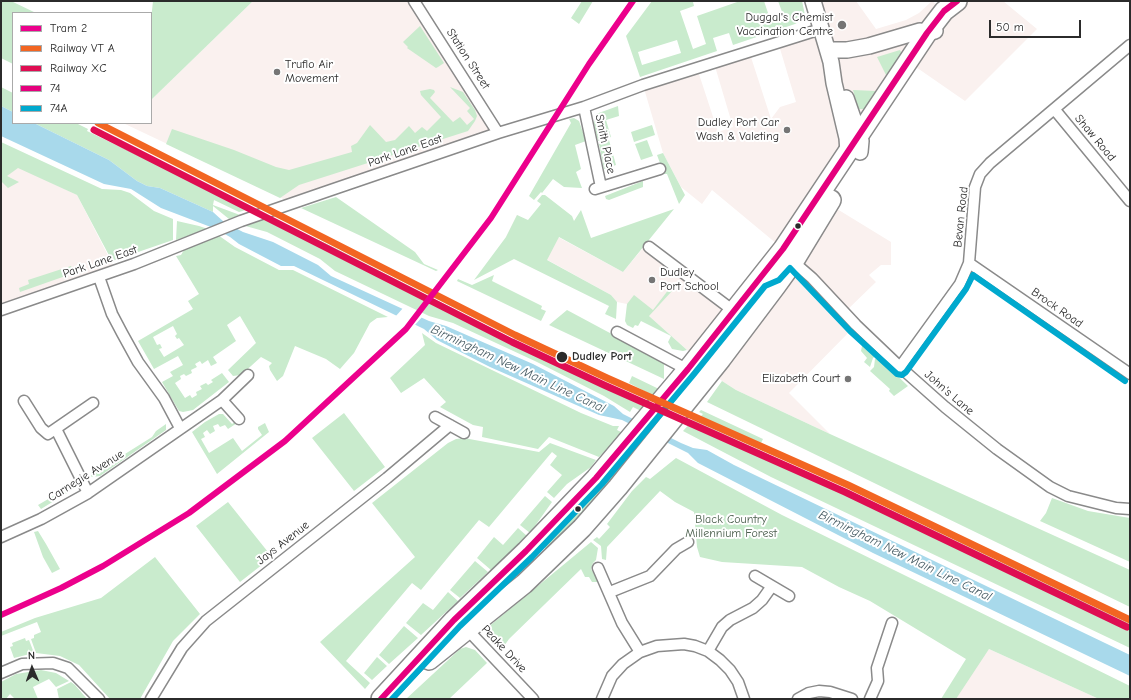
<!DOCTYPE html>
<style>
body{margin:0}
#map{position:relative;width:1131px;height:700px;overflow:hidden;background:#fff;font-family:"Comic Neue",sans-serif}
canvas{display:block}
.frame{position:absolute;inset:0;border:2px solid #2b2b2b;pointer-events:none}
.legend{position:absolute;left:12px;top:12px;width:140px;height:112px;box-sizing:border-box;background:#fff;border:1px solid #aaa;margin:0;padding:5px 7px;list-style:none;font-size:12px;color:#2b2b2b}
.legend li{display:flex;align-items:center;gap:8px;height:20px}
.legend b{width:20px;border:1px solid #aaa}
.north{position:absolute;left:12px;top:648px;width:40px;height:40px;-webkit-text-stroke:3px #fff;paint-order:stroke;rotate:358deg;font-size:11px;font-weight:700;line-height:16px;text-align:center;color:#2b2b2b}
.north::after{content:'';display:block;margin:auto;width:14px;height:18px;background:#2b2b2b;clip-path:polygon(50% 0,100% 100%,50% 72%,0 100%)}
.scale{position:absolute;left:989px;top:20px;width:92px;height:18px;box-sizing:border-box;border:2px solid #2b2b2b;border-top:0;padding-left:5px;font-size:12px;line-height:14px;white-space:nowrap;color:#2b2b2b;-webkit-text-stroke:3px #fff;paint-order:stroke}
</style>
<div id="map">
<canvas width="1131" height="700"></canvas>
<div class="frame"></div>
<ul class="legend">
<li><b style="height:5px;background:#ec008c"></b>Tram 2</li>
<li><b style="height:5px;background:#f26522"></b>Railway VT A</li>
<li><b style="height:5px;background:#df0d52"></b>Railway XC</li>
<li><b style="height:5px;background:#e5007d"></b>74</li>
<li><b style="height:5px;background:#00a9ce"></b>74A</li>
</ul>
<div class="north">N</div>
<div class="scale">50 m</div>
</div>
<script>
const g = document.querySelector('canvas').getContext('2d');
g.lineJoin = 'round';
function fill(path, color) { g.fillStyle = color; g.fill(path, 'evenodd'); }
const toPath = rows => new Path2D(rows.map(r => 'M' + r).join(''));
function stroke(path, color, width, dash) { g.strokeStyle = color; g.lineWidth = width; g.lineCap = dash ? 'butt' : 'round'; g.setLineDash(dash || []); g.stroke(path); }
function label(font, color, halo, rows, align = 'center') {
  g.font = font + ' "Comic Neue",sans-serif'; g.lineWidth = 4; g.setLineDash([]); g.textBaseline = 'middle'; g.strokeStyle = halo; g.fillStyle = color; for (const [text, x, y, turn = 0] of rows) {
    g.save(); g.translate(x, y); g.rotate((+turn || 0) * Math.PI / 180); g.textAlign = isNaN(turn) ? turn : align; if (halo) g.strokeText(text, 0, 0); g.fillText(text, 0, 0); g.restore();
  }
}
const built = toPath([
 [253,1,414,1,498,133,292,203,123,123,151,123,151,100],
 [813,1,856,1,876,29,906,20,919,13,932,1,944,11,959,1,1003,1,1037,29,965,101,913,65,824,201,891,242,891,265,881,265,869,275,876,282,845,312,856,325,789,393,830,434,736,390,722,381,649,316,627,304,617,302,611,295,506,237,517,215,623,272,643,248,740,321,783,249,712,190,702,204,681,187,663,153,643,85,697,68,718,132,733,127,714,63,749,51,771,119,780,107,796,102,778,42,821,29],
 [18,167,77,195,116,271,1,310,1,174,6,176],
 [989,649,1099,699,941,699]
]);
const green = toPath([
 [1,1,11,1,36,13,13,13,13,64,1,58],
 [153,1,186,2,253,1,151,100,151,20],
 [582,1,593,1,579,24,571,18],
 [652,1,696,1,693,2,694,6,680,11,693,49,706,44,697,16,740,1,764,1,771,22,784,17,778,1,802,1,805,15,804,19,795,24,733,45,729,33,713,38,717,51,640,77,626,36],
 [677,40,681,53,642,65,638,52],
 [420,26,444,63,438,67,436,68,407,48,408,47,403,42],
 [900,50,902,54,886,75,877,57],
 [1,87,13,93,13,112,1,106],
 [450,87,463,92,475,110,477,116,475,121,468,131,299,185,280,198,166,144,172,129,234,150,276,167,289,170,352,152,351,146,357,143,370,125,386,142,395,140,409,126,415,133,422,127,427,131,441,117,421,95,420,91,430,89,434,90,435,92,430,98,453,122,460,117,467,125,474,119,467,111,470,108],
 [853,90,876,91,864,109,858,109],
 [618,106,619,116,606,120,611,137,598,141,594,124,596,114],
 [569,119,574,118,579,121,586,141,575,145,581,169,576,172,582,188,564,187,553,179,542,193,541,192,534,200,529,196,571,123],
 [34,123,76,123,88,129,87,131,249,209,239,212,214,200,213,205,240,215,229,219,213,206,213,212,160,188,147,186,137,181,109,160],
 [652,125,655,135,634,142,631,132],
 [609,140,616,165,604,169,599,144],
 [647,140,653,156,641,160,635,144],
 [1,142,102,189,121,190,130,193,154,211,173,219,173,240,112,261,77,195,18,168,7,176,19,182,8,188,1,181],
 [663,153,685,195,679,204,667,174,664,174,657,155],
 [643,181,643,187,609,200,606,199,605,196],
 [542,195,545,195,572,216,574,221,581,210,591,238,674,209,623,272,559,237,547,260,611,295,617,302,616,319,605,314,609,306,514,259,474,280,506,237,517,215,528,220,541,204,537,201],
 [336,197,415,252,424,264,438,270,436,271,301,208],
 [268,217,325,243,562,364,649,402,641,411,633,407,630,412,604,396,537,362,453,323,429,316,335,271,320,259,267,232,242,225],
 [177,221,199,226,208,229,176,240],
 [218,235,235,247,279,270,293,270,388,317,377,318,370,323,354,353,340,369,326,359,295,346,283,376,277,381,270,370,269,366,272,363,261,357,241,375,233,376,228,370,256,343,240,316,227,325,236,341,213,357,217,363,211,366,208,360,202,364,200,361,195,364,197,367,191,370,192,373,186,376,184,374,180,376,181,379,175,383,185,398,190,395,192,398,197,395,196,392,202,389,200,386,206,383,208,385,213,382,211,380,222,373,229,382,193,410,183,412,179,411,162,382,173,376,170,372,183,365,178,356,154,369,138,341,193,309,188,301,199,294,176,256,181,255,184,250],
 [173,326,177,334,175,336,177,339,179,338,184,345,164,357,159,349,162,348,160,344,157,345,153,337],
 [71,266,74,273,20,292,19,288,29,284,28,280],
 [494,275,492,281,542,306,541,309,546,311,541,321,457,281,458,279,472,285],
 [669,289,672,291,649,316,687,350,683,351,672,349,668,342,671,336,641,321,638,326,635,325,633,328,627,325,625,321,627,304,634,295,653,310],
 [567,310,664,362,664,379,549,325],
 [422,333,436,343,581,413,613,426,619,426,617,430,623,433,599,457,549,437,538,449,482,437,483,427,473,425,440,407,446,402,424,378,401,393,390,378,425,345],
 [865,343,877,355,873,358,870,367,864,362,867,358,861,351,862,346],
 [878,357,908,386,894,396,889,391,890,389,870,371,874,367,875,359],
 [632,376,659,389,654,396,629,383],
 [722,381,736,390,830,434,1130,570,1130,607,707,402],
 [701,410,763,439,761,443,700,417,703,414,699,412],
 [344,413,385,467,354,491,312,438],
 [219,414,223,414,232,424,236,421,237,423,228,429,225,425,220,427,218,424,213,426,215,431,210,434,207,430,203,433,205,437,201,439,209,453,233,438,242,451,262,435,258,429,258,427,265,423,269,432,217,474,192,432,205,422],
 [693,420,906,517,1130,624,1130,648,771,477,683,431],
 [166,424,166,430,100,476,92,477,90,476,152,437,156,431],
 [464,438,539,452,550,443,596,460,591,467,567,484,554,498,547,492,562,475,550,465,557,456,552,452,489,527,479,520,421,590,412,583,346,661,370,683,365,689,320,642,415,557,372,503,448,443,456,439],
 [630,448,637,454,553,546,548,549,545,548,546,542],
 [676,458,782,515,1130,686,1130,699,1099,699,989,649,956,699,941,699,966,659,870,601,839,587,802,567,722,562,700,557,697,547,694,512,675,502,660,491,607,547,606,560,602,559,601,546,593,540,597,537,599,539,610,527,607,524,632,491,646,477,650,479],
 [74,484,72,490,41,509,38,505],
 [545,496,552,502,530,533,520,525],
 [1052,498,1088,511,1130,518,1130,562,1040,521,1046,513],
 [228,502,272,557,240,582,196,526],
 [518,528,527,536,491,570,477,558,494,537,503,545],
 [38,531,46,544,60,569,52,573,43,557,34,532],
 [591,542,598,548,596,560,593,563,591,569,599,582,592,582,589,577,585,577,581,569,509,639,502,649,489,638,487,628],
 [155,557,200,614,173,641,140,699,110,699,79,665,60,656,36,653,31,639,34,638,34,635,41,632,37,622,1,636,1,632,35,618,101,598],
 [475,561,488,572,460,598,450,590],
 [448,592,458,601,421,635,406,623,423,603,433,610],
 [404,626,418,638,389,664,379,655],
 [25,638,26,641,29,640,34,653,14,658,10,647,13,646,12,643],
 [466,647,475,650,487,663,449,699,406,699,460,649],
 [377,657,387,666,372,680,364,673],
 [41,670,56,673,69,681,56,687,49,679,33,687,38,699,15,699,10,694,6,699,1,699,1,682,16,674],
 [71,682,75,685,87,699,59,699,57,689]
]);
const water = toPath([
 [1,106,13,112,13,123,34,123,109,160,137,181,147,186,160,188,213,212,224,222,243,232,273,242,318,265,331,276,429,321,446,326,533,364,614,406,623,414,681,443,693,448,707,450,734,465,1130,655,1130,676,873,553,698,463,688,453,622,420,599,415,490,367,437,340,424,329,294,266,281,266,239,244,230,237,216,229,161,208,131,189,104,184,1,136]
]);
const pier = toPath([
 [404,307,423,316,414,326,395,317]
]);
const street = toPath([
 [414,1,498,133],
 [584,107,601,187],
 [1055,110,1130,201],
 [595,189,660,169],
 [649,247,735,312],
 [790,259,812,278,856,325,900,367,945,407,997,449,1050,487,1068,496,1116,508,1130,509],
 [969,263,1130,374],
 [99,277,112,314,122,333,138,362,164,398,180,428],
 [1,310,134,264,241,221,331,190,498,133,584,107,643,85,821,29],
 [617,332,690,371],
 [900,367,960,284,969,263,975,187,980,174,990,163,1130,45],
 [222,400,239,419],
 [24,401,41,428,48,434,93,403],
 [435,417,464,433],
 [56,429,88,493],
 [1,537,41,519,88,493,222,400,248,375],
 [598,568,622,623,640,652],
 [755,576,789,596],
 [610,592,650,576,676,549,688,542],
 [464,626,533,699],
 [708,651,722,627,730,620,753,608,762,600,772,586],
 [1,673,22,664,53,663,68,668,99,699],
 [151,699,182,648,206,621,387,478,450,425],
 [602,699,612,676,623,664,640,652,657,646,684,644,695,646,708,651,720,660,730,670,738,682,744,699],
 [798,699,809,693,819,691,830,692,852,699],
 [870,699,878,681,877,668,892,623]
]);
const secondary = toPath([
 [813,1,831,62,834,83,847,138,848,152],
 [828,50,847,50,869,46,920,31,927,33,935,31],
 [846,98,861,141,860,152]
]);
const highway = toPath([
 [429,660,524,584,582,528,618,487,721,359,776,286,794,261,831,200],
 [381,699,454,620,526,551,596,478,688,369,783,249,927,33,944,11,957,1]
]);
const bus1 = toPath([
 [381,699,454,620,526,551,596,478,688,369,783,249,927,33,944,11,957,1]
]);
const bus2 = toPath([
 [392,699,460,626,532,557,602,484,694,374,765,286,779,280,790,268,850,331,897,374,902,375,906,372,966,289,973,275,1125,381]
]);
const rail1 = toPath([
 [98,123,515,335,607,378,848,485,1130,620]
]);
const rail2 = toPath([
 [94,130,512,342,604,385,845,492,1127,627]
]);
const tram1 = toPath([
 [1,615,61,588,103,566,189,513,285,441,406,329,491,218,589,64,633,1]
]);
const markers = [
 [842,25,5,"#757575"],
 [277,72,4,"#757575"],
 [787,130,4,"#757575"],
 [798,226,3.5,"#2b2b2b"],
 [652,280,4,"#757575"],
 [562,357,6,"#2b2b2b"],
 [848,379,4,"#757575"],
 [578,509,3.5,"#2b2b2b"]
];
const poiNames = [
 ["Duggal's Chemist",833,18],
 ["Vaccination Centre",833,32],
 ["Truflo Air",285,65,"left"],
 ["Movement",285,79,"left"],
 ["Dudley Port Car",779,123],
 ["Wash & Valeting",779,137],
 ["Dudley",660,273,"left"],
 ["Port School",660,287,"left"],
 ["Elizabeth Court",840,379]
];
const streetNames = [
 ["Station Street",468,59,57],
 ["Shaw Road",1095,138,50],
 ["Smith Place",605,144,78],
 ["Park Lane East",405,151,-19],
 ["Bevan Road",961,217,-84],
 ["Park Lane East",100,262,-19],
 ["Brock Road",1057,308,35],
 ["John's Lane",949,393,41],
 ["Carnegie Avenue",86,476,-32],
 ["Jays Avenue",283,543,-38],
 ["Peake Drive",504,649,47]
];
const stopNames = [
 ["Dudley Port",572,357]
];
const parkNames = [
 ["Black Country",731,520],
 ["Millennium Forest",731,534]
];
const waterNames = [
 ["Birmingham New Main Line Canal",518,369,25],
 ["Birmingham New Main Line Canal",905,556,26]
];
fill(built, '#faf1ef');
fill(green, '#c9ebcd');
fill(water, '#a8d9eb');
fill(pier, '#fff');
stroke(street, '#8a8a8a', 13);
stroke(secondary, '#8a8a8a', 18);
stroke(highway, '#8a8a8a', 22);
stroke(street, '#fff', 10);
stroke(secondary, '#fff', 15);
stroke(highway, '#fff', 19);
stroke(bus1, '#e5007d', 6);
stroke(bus2, '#00a9ce', 6);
stroke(rail1, '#f26522', 7);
stroke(rail2, '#df0d52', 7);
stroke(tram1, '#ec008c', 6);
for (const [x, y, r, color] of markers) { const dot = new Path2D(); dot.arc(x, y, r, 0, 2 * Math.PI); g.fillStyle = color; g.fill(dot); stroke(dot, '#fff', 1.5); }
label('12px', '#2b2b2b', '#fff', poiNames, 'right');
label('12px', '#2b2b2b', '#fff', streetNames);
label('bold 12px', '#2b2b2b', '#fff', stopNames, 'left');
label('12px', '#4d604f', '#fff', parkNames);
label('italic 13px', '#455a62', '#fff', waterNames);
</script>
